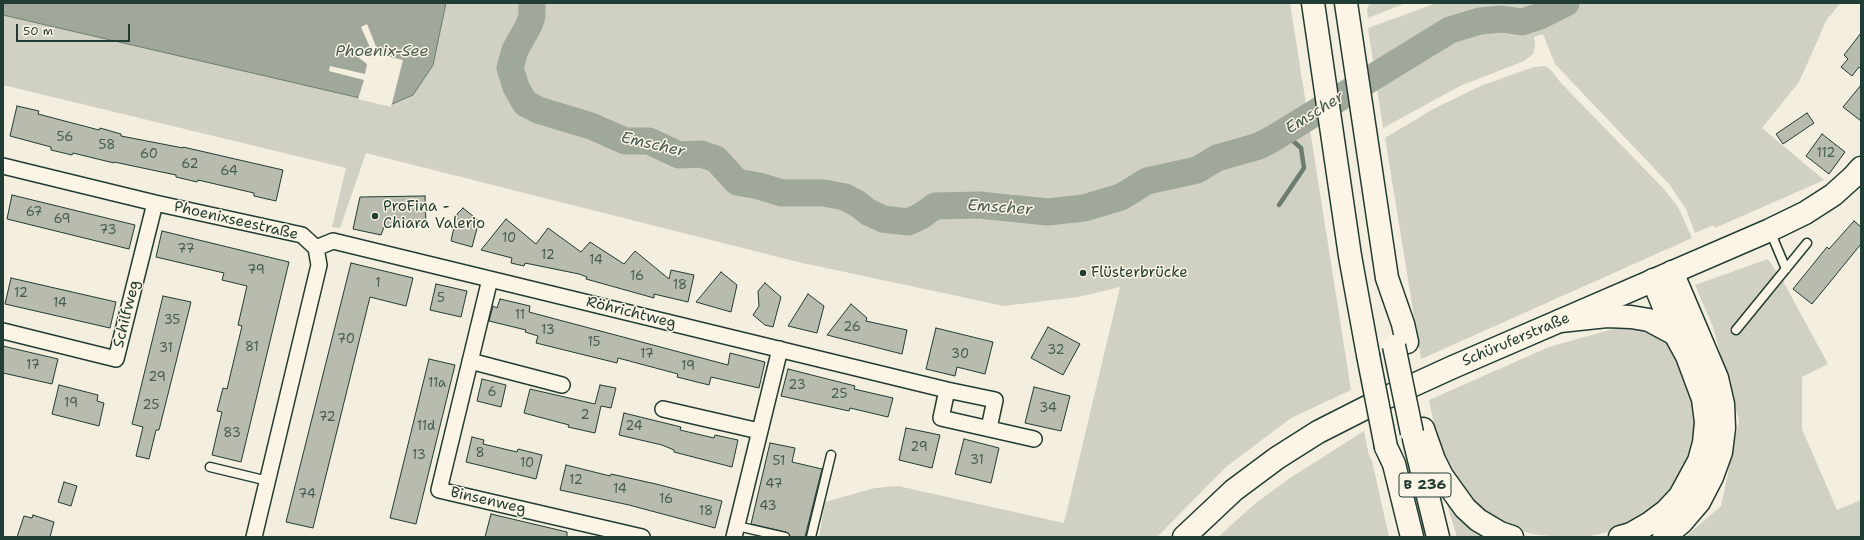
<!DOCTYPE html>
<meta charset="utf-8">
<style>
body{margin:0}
#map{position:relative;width:1864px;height:540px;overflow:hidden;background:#f3eede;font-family:"Shantell Sans",sans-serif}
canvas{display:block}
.frame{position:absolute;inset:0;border:4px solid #1f3d34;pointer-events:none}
.scale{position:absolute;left:16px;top:24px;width:114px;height:18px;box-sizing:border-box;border:2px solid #1f3d34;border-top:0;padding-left:5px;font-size:12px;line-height:14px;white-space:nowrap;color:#1f3d34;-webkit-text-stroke:3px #fcf5e5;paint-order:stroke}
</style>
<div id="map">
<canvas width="1864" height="540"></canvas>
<div class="frame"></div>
<div class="scale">50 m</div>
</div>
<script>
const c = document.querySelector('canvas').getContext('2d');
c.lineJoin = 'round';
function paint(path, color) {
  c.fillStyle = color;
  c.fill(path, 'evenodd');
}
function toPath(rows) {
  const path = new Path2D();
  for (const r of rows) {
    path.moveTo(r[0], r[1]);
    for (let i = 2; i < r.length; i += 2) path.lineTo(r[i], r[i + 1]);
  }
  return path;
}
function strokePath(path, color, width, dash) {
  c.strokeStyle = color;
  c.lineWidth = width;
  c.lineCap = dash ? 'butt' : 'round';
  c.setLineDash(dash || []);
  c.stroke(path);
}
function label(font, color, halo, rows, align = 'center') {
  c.font = font + ' "Shantell Sans",sans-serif';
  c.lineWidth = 3;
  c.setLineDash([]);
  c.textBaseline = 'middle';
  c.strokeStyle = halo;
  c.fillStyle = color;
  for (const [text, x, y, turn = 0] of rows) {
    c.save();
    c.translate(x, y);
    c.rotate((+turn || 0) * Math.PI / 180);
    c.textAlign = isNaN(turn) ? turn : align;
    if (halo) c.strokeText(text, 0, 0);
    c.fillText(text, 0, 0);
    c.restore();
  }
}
paint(toPath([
 [3,3,1290,3,1351,390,1291,418,1226,467,1157,537,819,537,825,502,875,488,898,486,1064,523,1120,287,1078,297,1004,306,798,262,366,153,340,228,332,227,346,168,3,85],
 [1370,3,1406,3,1368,18,1367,9],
 [1437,3,1841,3,1827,19,1799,82,1762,128,1824,180,1715,228,1713,225,1695,233,1686,209,1669,184,1555,64,1543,34,1534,37,1535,46,1533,54,1524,61,1460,86,1383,128,1368,28],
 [1544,66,1550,69,1561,83,1663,188,1678,207,1692,238,1421,359,1385,138,1435,108,1483,85,1534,67],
 [1768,259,1784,283,1828,364,1802,377,1802,429,1837,510,1861,500,1861,537,1685,537,1721,506,1739,421,1713,327,1695,285],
 [1624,326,1639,328,1667,337,1695,396,1697,437,1686,475,1656,511,1614,531,1584,537,1558,537,1533,534,1511,528,1475,508,1442,462,1429,400,1549,347],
 [1364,431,1369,456,1372,461,1389,537,1218,537,1257,502,1290,478],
 [1445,498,1488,537,1457,537]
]), '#d0d1c2');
const water = toPath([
 [3,3,446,3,433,65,413,95,390,105,3,15,3,3]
]);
paint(water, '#a0a89b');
strokePath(water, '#6c7d72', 1);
paint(toPath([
 [367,24,379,54,403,60,391,107,358,99,364,80,329,71,330,66,365,74,367,64,353,53,356,49,369,58,372,52,361,27]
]), '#f3eede');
strokePath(toPath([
 [1279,205,1304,168,1301,148,1284,133]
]), '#6c7d72', 4.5);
strokePath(toPath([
 [532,3,532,16,529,25,515,50,510,68,516,87,525,103,538,110,591,126,625,141,649,141,679,155,701,154,716,159,737,182,759,186,782,193,824,193,845,197,858,204,868,212,883,219,908,222,921,216,935,206,979,205,1048,212,1084,208,1121,197,1147,181,1197,170,1217,158,1259,146,1274,138,1450,30,1480,21,1502,19,1522,22,1540,16,1566,3]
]), '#a0a89b', 27);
const building = toPath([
 [1861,33,1861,69,1859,67,1852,76,1841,67,1848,59,1844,55,1861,33],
 [1861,85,1861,121,1843,107,1861,85],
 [17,106,39,111,38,114,99,130,100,128,121,134,121,136,183,148,183,147,283,170,276,201,254,196,254,193,198,180,197,182,176,177,176,175,114,162,114,163,73,153,72,155,51,150,51,147,10,136,17,106],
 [1807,113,1814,123,1783,144,1776,134,1807,113],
 [1822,134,1845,152,1829,174,1806,156,1822,134],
 [12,195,135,225,129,249,7,219,12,195],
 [425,196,426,225,384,227,381,235,353,229,360,197,425,196],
 [463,208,479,221,472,247,451,241,457,214,463,208],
 [506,219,536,244,548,228,581,252,590,242,624,264,635,251,669,279,671,270,694,275,688,302,654,294,654,298,586,279,587,277,579,274,525,263,524,266,511,263,512,258,481,250,506,219],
 [1854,221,1861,227,1861,244,1812,304,1793,289,1827,247,1829,249,1854,221],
 [162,231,289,262,241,462,212,455,222,412,217,411,223,388,227,389,242,326,238,325,247,286,222,280,224,273,156,257,162,231],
 [351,263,413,278,406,306,370,297,313,528,286,522,351,263],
 [721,272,737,285,731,312,696,302,721,272],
 [11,278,116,302,110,328,5,304,11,278],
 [765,283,781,297,773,327,765,325,753,315,759,306,758,291,765,283],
 [436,284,467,291,461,317,430,310,436,284],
 [808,294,824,306,817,333,788,326,808,294],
 [163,296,191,302,159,430,156,430,149,459,136,456,143,427,132,424,163,296],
 [500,299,530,306,529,312,728,365,730,353,765,362,759,388,711,377,709,385,677,377,678,374,618,358,617,363,536,343,538,336,525,332,526,330,489,321,493,306,497,308,500,299],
 [851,304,867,318,866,321,907,330,902,354,827,335,851,304],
 [1048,327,1080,344,1063,375,1031,358,1048,327],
 [936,328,993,342,985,374,957,367,955,376,926,369,936,328],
 [3,346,58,359,52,384,3,373,3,346],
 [429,359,455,365,416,524,390,518,429,359],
 [788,369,855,386,854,389,893,398,888,417,850,408,849,411,781,396,788,369],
 [482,379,506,385,501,407,477,401,482,379],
 [59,385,98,395,97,401,104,403,99,426,52,414,59,385],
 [600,385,616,388,611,408,601,406,595,433,568,427,569,425,524,413,530,389,595,404,600,385],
 [1034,387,1070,396,1061,431,1025,423,1034,387],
 [624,413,681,427,680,430,714,438,715,435,738,440,732,467,674,452,674,450,662,445,619,435,624,413],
 [906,428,940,435,932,468,899,460,906,428],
 [472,437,484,440,483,444,517,452,518,449,542,455,536,479,466,462,472,437],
 [964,439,999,448,991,483,955,474,964,439],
 [770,443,795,448,792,462,822,469,805,537,790,537,786,532,751,524,770,443],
 [566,465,610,476,611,474,656,484,722,501,715,528,629,505,560,490,566,465],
 [64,482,77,486,71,506,58,502,64,482],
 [491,514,567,532,567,537,485,537,491,514],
 [33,515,54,522,50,537,17,537,24,516,32,518,33,515]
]);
paint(building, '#b8bcae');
strokePath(building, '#1f3d34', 1);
const lane = toPath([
 [1770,231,1786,269],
 [1736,330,1807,243],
 [210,467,268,481],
 [737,526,785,537],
 [811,537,831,455]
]);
const street = toPath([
 [3,166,155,203,302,235,316,248,319,265,254,537],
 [316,248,333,241,947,390],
 [490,279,439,490,642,537],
 [3,331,116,359,155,203],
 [470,361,562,385],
 [663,409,759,431],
 [989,428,995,400,947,390,941,418,1034,439],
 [734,537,780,349]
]);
const secondary = toPath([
 [1184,537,1234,490,1277,458,1318,432,1385,398,1453,367,1770,230,1805,213,1833,195,1853,177,1861,168]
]);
const highway = toPath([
 [1313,3,1350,256,1368,355],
 [1346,3,1387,278,1403,324,1407,342],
 [1560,321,1607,316,1631,317,1649,320,1675,334],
 [1423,429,1434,460,1442,476,1465,508,1478,520,1500,533,1512,537],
 [1414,439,1438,537],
 [1386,447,1394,464,1412,537],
 [1620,537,1631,534,1650,523,1666,511,1680,496,1699,461,1704,443,1706,422,1703,399,1687,356,1675,334,1653,280],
 [1664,537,1682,522,1699,502,1712,477,1721,452,1724,428,1723,404,1717,378,1672,272]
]);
strokePath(lane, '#1f3d34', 11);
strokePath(street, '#1f3d34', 18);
strokePath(secondary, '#1f3d34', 25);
strokePath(highway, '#1f3d34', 25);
strokePath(lane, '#fcf5e5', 8);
strokePath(street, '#fcf5e5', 15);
strokePath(secondary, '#fcf5e5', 22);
strokePath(highway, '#fcf5e5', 22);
const highwayBridge = toPath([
 [1394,346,1412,433],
 [1368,355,1386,447]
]);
strokePath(highwayBridge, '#1f3d34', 25, []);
strokePath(highwayBridge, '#fcf5e5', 22);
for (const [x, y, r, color] of [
 [375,216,4,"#1f3d34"],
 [1083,273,4,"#1f3d34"]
]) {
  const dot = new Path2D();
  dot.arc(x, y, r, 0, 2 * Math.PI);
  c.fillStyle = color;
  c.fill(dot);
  strokePath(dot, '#fcf5e5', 1.5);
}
label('13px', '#455d52', null, [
 ["56",65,138],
 ["58",107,146],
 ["112",1826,154],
 ["60",149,155],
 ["62",190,165],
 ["64",229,172],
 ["67",34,213],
 ["69",62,220],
 ["73",108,231],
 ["10",509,239],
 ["77",186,250],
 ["12",548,256],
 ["14",596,261],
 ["79",256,271],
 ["16",637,277],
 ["1",378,284],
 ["18",680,286],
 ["12",21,294],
 ["5",441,299],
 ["14",60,304],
 ["11",520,316],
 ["35",172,321],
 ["26",852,328],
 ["13",548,331],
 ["70",346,340],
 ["15",594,343],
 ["81",252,348],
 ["31",166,349],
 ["32",1056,351],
 ["17",647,355],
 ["30",960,355],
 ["17",33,366],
 ["19",688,367],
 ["29",157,378],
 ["11a",437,384],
 ["23",797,386],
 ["6",492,393],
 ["25",839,395],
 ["19",71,404],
 ["25",151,406],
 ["34",1048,409],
 ["2",585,416],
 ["72",327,418],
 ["11d",426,427],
 ["24",634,427],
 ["83",232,434],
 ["29",919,448],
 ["8",480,454],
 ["13",419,456],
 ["31",977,461],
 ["51",779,462],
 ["10",527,464],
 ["12",576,481],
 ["47",774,485],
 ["14",620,490],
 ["74",307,495],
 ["16",666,500],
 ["43",768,507],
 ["18",706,512]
]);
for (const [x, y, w] of [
 [1425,485,52]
]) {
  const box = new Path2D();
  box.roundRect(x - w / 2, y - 12, w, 24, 3);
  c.fillStyle = '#fcf5e5';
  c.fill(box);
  strokePath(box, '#1f3d34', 1);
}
label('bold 14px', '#1f3d34', null, [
 ["B 236",1425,485]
]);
label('15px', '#1f3d34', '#fcf5e5', [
 ["ProFina -",383,207],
 ["Chiara Valerio",383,224],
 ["Flüsterbrücke",1091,273]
], 'left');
label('15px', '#1f3d34', '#fcf5e5', [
 ["Phoenixseestraße",236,221,13],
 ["Röhrichtweg",631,313,14],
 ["Schilfweg",127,314,-76],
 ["Schüruferstraße",1516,340,-23],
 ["Binsenweg",488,501,13]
]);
label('italic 16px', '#465d53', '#fcf5e5', [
 ["Phoenix-See",382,52],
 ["Emscher",1315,113,-32],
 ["Emscher",653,145,13],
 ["Emscher",1000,208,4]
]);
</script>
